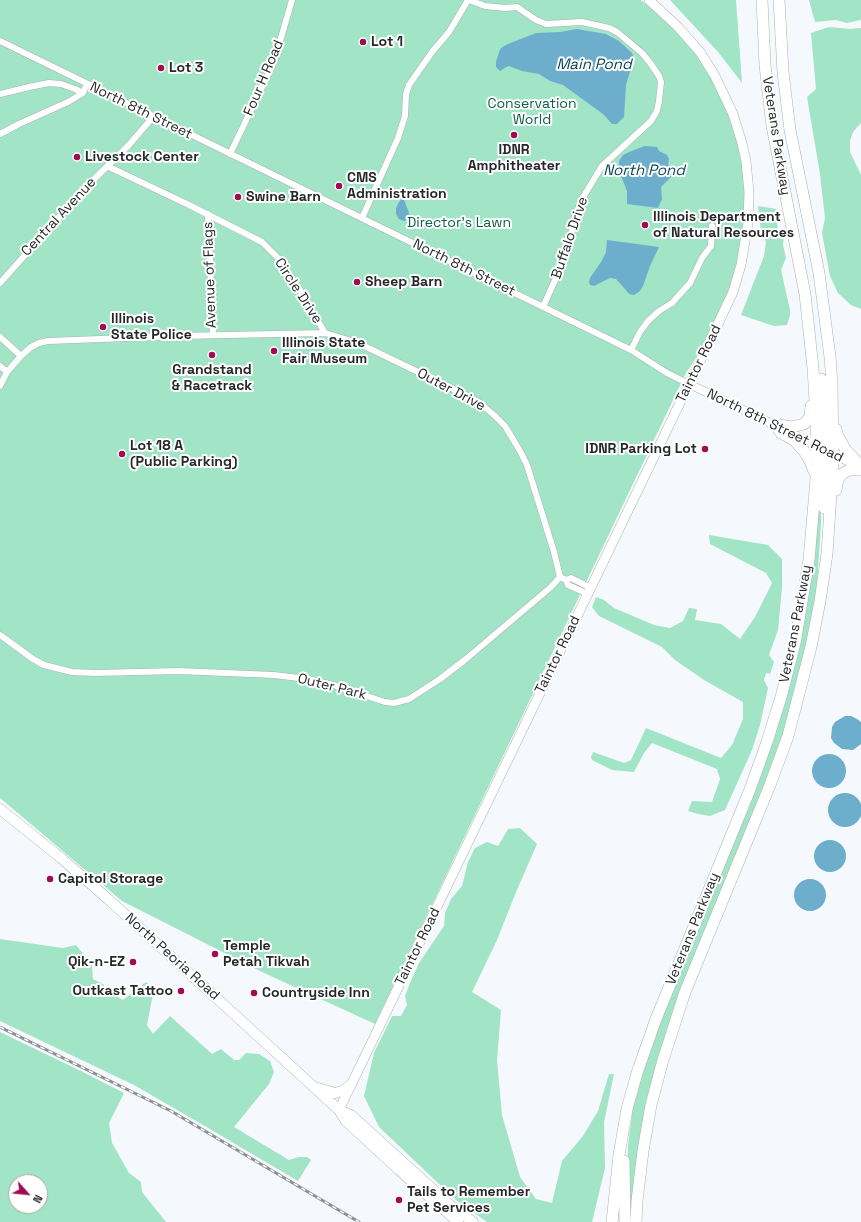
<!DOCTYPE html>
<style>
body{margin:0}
#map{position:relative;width:861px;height:1222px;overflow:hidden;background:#f5f8fc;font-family:"Space Grotesk",sans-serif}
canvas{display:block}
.north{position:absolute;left:8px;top:1174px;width:40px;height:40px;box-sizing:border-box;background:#fff;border:1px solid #a8a9a9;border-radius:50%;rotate:117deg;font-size:11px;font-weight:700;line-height:16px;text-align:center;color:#262829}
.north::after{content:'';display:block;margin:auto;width:14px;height:18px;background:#9f0c54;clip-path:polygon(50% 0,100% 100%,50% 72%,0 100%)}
</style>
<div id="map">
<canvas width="861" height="1222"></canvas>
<div class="north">N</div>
</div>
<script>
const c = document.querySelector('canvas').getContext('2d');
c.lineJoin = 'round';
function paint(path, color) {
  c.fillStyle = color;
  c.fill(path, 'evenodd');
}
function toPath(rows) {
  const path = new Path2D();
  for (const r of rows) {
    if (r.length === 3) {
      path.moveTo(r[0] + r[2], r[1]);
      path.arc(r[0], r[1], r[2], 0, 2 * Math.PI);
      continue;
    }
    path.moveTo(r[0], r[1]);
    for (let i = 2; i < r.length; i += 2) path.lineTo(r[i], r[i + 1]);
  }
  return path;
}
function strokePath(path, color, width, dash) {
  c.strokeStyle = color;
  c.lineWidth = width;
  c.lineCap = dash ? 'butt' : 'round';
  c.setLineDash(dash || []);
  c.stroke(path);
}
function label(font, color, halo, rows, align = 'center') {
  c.font = font + ' "Space Grotesk",sans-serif';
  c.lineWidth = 4;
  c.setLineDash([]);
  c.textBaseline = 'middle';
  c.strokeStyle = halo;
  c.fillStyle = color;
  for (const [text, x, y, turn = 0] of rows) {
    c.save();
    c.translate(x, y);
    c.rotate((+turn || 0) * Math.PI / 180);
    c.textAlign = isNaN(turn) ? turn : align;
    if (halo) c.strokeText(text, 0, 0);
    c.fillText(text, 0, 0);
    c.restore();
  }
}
paint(toPath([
 [0,0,641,0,661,17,682,37,702,61,719,89,730,117,741,154,745,197,741,248,728,294,697,356,685,375,375,1024,262,972,122,901,0,798],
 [670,0,736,0,742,83,718,52],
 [809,0,861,0,861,20,847,23,836,20,815,22],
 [829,27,850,29,861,28,861,123,853,132,850,141,850,152,861,175,861,309,851,305,838,293,830,276,822,233,825,218,820,174,807,97,816,89,811,33],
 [758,206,776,209,778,233,784,236,783,245,786,258,781,270,790,310,790,315,787,325,774,326,741,315,764,256,766,242,761,231],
 [819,497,821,497,821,524,816,600,812,619,787,723,764,788,673,1013,631,1222,628,1222,627,1173,628,1145,633,1107,653,1039,765,761],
 [709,535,768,545,782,559,782,588,778,630,769,655,774,662,770,674,766,673,764,680,768,688,760,725,752,750,725,810,710,816,698,814,688,811,692,801,712,802,720,779,717,769,652,743,644,753,634,772,612,770,592,760,591,757,593,752,624,763,631,760,646,728,721,758,732,745,743,719,743,702,704,680,675,660,662,647,599,616,592,607,596,597,604,600,614,608,654,625,670,628,683,621,689,608,697,609,695,620,721,624,740,639,755,617,772,583,766,573,710,544],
 [520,828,537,844,516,892,497,940,472,992,501,1010,497,1060,502,1115,520,1177,536,1199,552,1203,562,1161,583,1136,598,1111,609,1074,614,1074,604,1122,605,1168,592,1222,487,1222,456,1200,379,1127,364,1096,374,1053,392,1016,401,1016,407,1005,405,996,410,983,419,963,444,926,445,913,451,899,462,886,468,862,475,848,487,842,498,846,508,829],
 [0,939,63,948,76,945,92,965,93,979,103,984,109,992,123,1000,146,982,154,989,147,1025,153,1034,170,1016,212,1054,221,1049,234,1060,239,1060,246,1053,259,1054,270,1061,274,1072,269,1084,234,1127,289,1160,299,1157,307,1157,311,1160,298,1181,203,1125,134,1085,0,1021],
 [0,1032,83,1072,124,1093,109,1123,112,1143,129,1173,141,1182,142,1192,166,1222,0,1222],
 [16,1182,40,1182,40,1206,16,1206]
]), '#a2e4c6');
paint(toPath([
 [577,29,606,34,619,41,632,53,633,56,633,61,626,85,624,117,617,124,612,124,603,114,563,85,550,81,539,74,522,71,509,66,506,67,500,71,496,67,496,62,499,52,501,48,508,44,536,33,560,32],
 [645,146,657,147,659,151,667,155,669,159,668,165,672,167,673,170,671,177,661,187,662,199,658,208,627,204,627,191,617,166,619,166,619,161,623,155,629,152],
 [403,197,409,213,408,219,404,221,399,219,396,214,396,208,399,202],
 [607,240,659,247,650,266,643,286,640,291,634,295,629,294,625,289,616,279,610,278,594,286,590,285,589,282,590,278,601,262,606,252],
 [845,716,851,716,857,719,861,722,861,744,853,750,842,749,834,743,831,738,832,727,835,722],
 [829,771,17],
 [845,810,17],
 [830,856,16],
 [810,895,16]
]), '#6daecd');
const minor = toPath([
 [469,0,485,6,505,8,517,7,536,20,546,24,582,22,609,28,617,32,642,53,651,64,659,76,661,82,659,101,657,111,651,121,602,166,582,199,574,219,569,249,543,307],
 [0,41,631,350,667,373,689,384],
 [0,94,29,87,49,83,61,84,75,89,83,93],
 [0,134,19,124,68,102,83,93,87,84],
 [230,154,274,62,292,0],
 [107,166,187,204,262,242,278,258,297,285,325,333],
 [208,214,213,335],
 [362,218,398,138,405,116,406,94,409,85,432,52,449,32,468,0],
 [0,283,84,189,128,146,153,117],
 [0,337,21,356],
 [631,350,640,332,648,321,659,311,672,303,690,283,702,258,711,246,712,226],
 [0,366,7,372],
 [0,386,7,372,21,356,31,347,39,343,48,341,179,336,325,333,358,343,470,397,481,404,495,416,505,426,520,451,527,465,554,552,560,577,566,580,568,585,588,594],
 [566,580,571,578,591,588],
 [0,635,33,659,44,665,72,672,95,673,178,671,274,675,307,679,333,685,385,702,394,703,409,699,440,679,466,659,551,587,560,577]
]);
const tertiary = toPath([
 [689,384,777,426],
 [791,433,861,468]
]);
const secondary = toPath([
 [339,1110,717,326,733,292,741,265,748,223,749,192,746,161,742,143,733,114,715,76,700,52,678,27,649,0]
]);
const primary = toPath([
 [0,809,61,858,108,899,339,1110,346,1121,399,1170,458,1222],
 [318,1088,335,1093,342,1091,351,1085],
 [339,1110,351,1115,450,1205,473,1222]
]);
const trunk = toPath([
 [821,379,827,442],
 [772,424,792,427,804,424,810,417,811,406],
 [776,426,781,433,794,440,804,451,810,461,814,471],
 [836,429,837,434,845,449,861,466],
 [822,455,823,463,824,508],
 [836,490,838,479,842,474,849,470,861,470],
 [624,1161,625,1222],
 [612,1222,619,1155,627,1109,637,1073,656,1019,749,792,767,742,781,697,795,643,809,560,816,479,816,416,813,368,805,294,772,126,765,65,762,0],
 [636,1222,637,1201,643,1151,651,1105,663,1060,685,992,770,785,788,736,811,647,820,601,827,554,833,462,832,384,830,357,819,273,790,130,783,72,779,0]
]);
strokePath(minor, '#adb1b4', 7);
strokePath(tertiary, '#adb1b4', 9);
strokePath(secondary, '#adb1b4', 10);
strokePath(primary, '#adb1b4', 11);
strokePath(trunk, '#adb1b4', 12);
strokePath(minor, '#fff', 6);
strokePath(tertiary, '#fff', 8);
strokePath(secondary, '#fff', 9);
strokePath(primary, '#fff', 10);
strokePath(trunk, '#fff', 11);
const rail = toPath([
 [0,1027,171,1111,359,1222]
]);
strokePath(rail, '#8e9193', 3);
strokePath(rail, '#fff', 1.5, [4.5]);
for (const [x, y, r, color] of [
 [363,42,4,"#9f0c54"],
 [161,68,4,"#9f0c54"],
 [514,135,4,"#9f0c54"],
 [77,157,4,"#9f0c54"],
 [339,186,4,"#9f0c54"],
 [238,197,4,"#9f0c54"],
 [645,225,4,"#9f0c54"],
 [357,282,4,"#9f0c54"],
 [103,327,4,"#9f0c54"],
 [274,351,4,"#9f0c54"],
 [212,355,4,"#9f0c54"],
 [705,449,4,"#9f0c54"],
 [122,454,4,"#9f0c54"],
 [50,879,4,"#9f0c54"],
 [215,954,4,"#9f0c54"],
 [133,962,4,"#9f0c54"],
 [181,991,4,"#9f0c54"],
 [254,993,4,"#9f0c54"],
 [399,1200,4,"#9f0c54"]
]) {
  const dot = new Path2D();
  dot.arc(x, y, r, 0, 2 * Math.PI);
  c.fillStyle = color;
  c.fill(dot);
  strokePath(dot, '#fff', 1.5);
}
label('bold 14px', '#262829', '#fff', [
 ["Lot 1",371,42],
 ["Lot 3",169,68],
 ["IDNR",514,150,"center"],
 ["Amphitheater",514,166,"center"],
 ["Livestock Center",85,157],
 ["CMS",347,178],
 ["Administration",347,194],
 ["Swine Barn",246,197],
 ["Illinois Department",653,217],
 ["of Natural Resources",653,233],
 ["Sheep Barn",365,282],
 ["Illinois",111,319],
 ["State Police",111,335],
 ["Illinois State",282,343],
 ["Fair Museum",282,359],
 ["Grandstand",212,370,"center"],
 ["& Racetrack",212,386,"center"],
 ["Lot 18 A",130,446],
 ["(Public Parking)",130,462],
 ["IDNR Parking Lot",697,449,"right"],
 ["Capitol Storage",58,879],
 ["Temple",223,946],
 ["Petah Tikvah",223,962],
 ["Qik-n-EZ",125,962,"right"],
 ["Outkast Tattoo",173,991,"right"],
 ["Countryside Inn",262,993],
 ["Tails to Remember",407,1192],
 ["Pet Services",407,1208]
], 'left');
label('14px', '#262829', '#fff', [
 ["Four H Road",264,78,-67],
 ["North 8th Street",141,111,26],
 ["Veterans Parkway",776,136,81],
 ["Central Avenue",59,217,-47],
 ["Buffalo Drive",570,238,-71],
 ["North 8th Street",464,268,26],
 ["Avenue of Flags",210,275,-92],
 ["Circle Drive",298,291,57],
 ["Taintor Road",699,364,-64],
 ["Outer Drive",451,390,28],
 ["North 8th Street Road",775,426,26],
 ["Veterans Parkway",796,624,-79],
 ["Taintor Road",558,655,-64],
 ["Outer Park",332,687,14],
 ["Veterans Parkway",693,929,-68],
 ["Taintor Road",418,947,-64],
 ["North Peoria Road",172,957,42]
]);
label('14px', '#0e6246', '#fff', [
 ["Conservation",532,104],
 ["World",532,120],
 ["Director's Lawn",459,223]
]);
label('italic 15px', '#094359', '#fff', [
 ["Main Pond",594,65],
 ["North Pond",644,171]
]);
</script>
